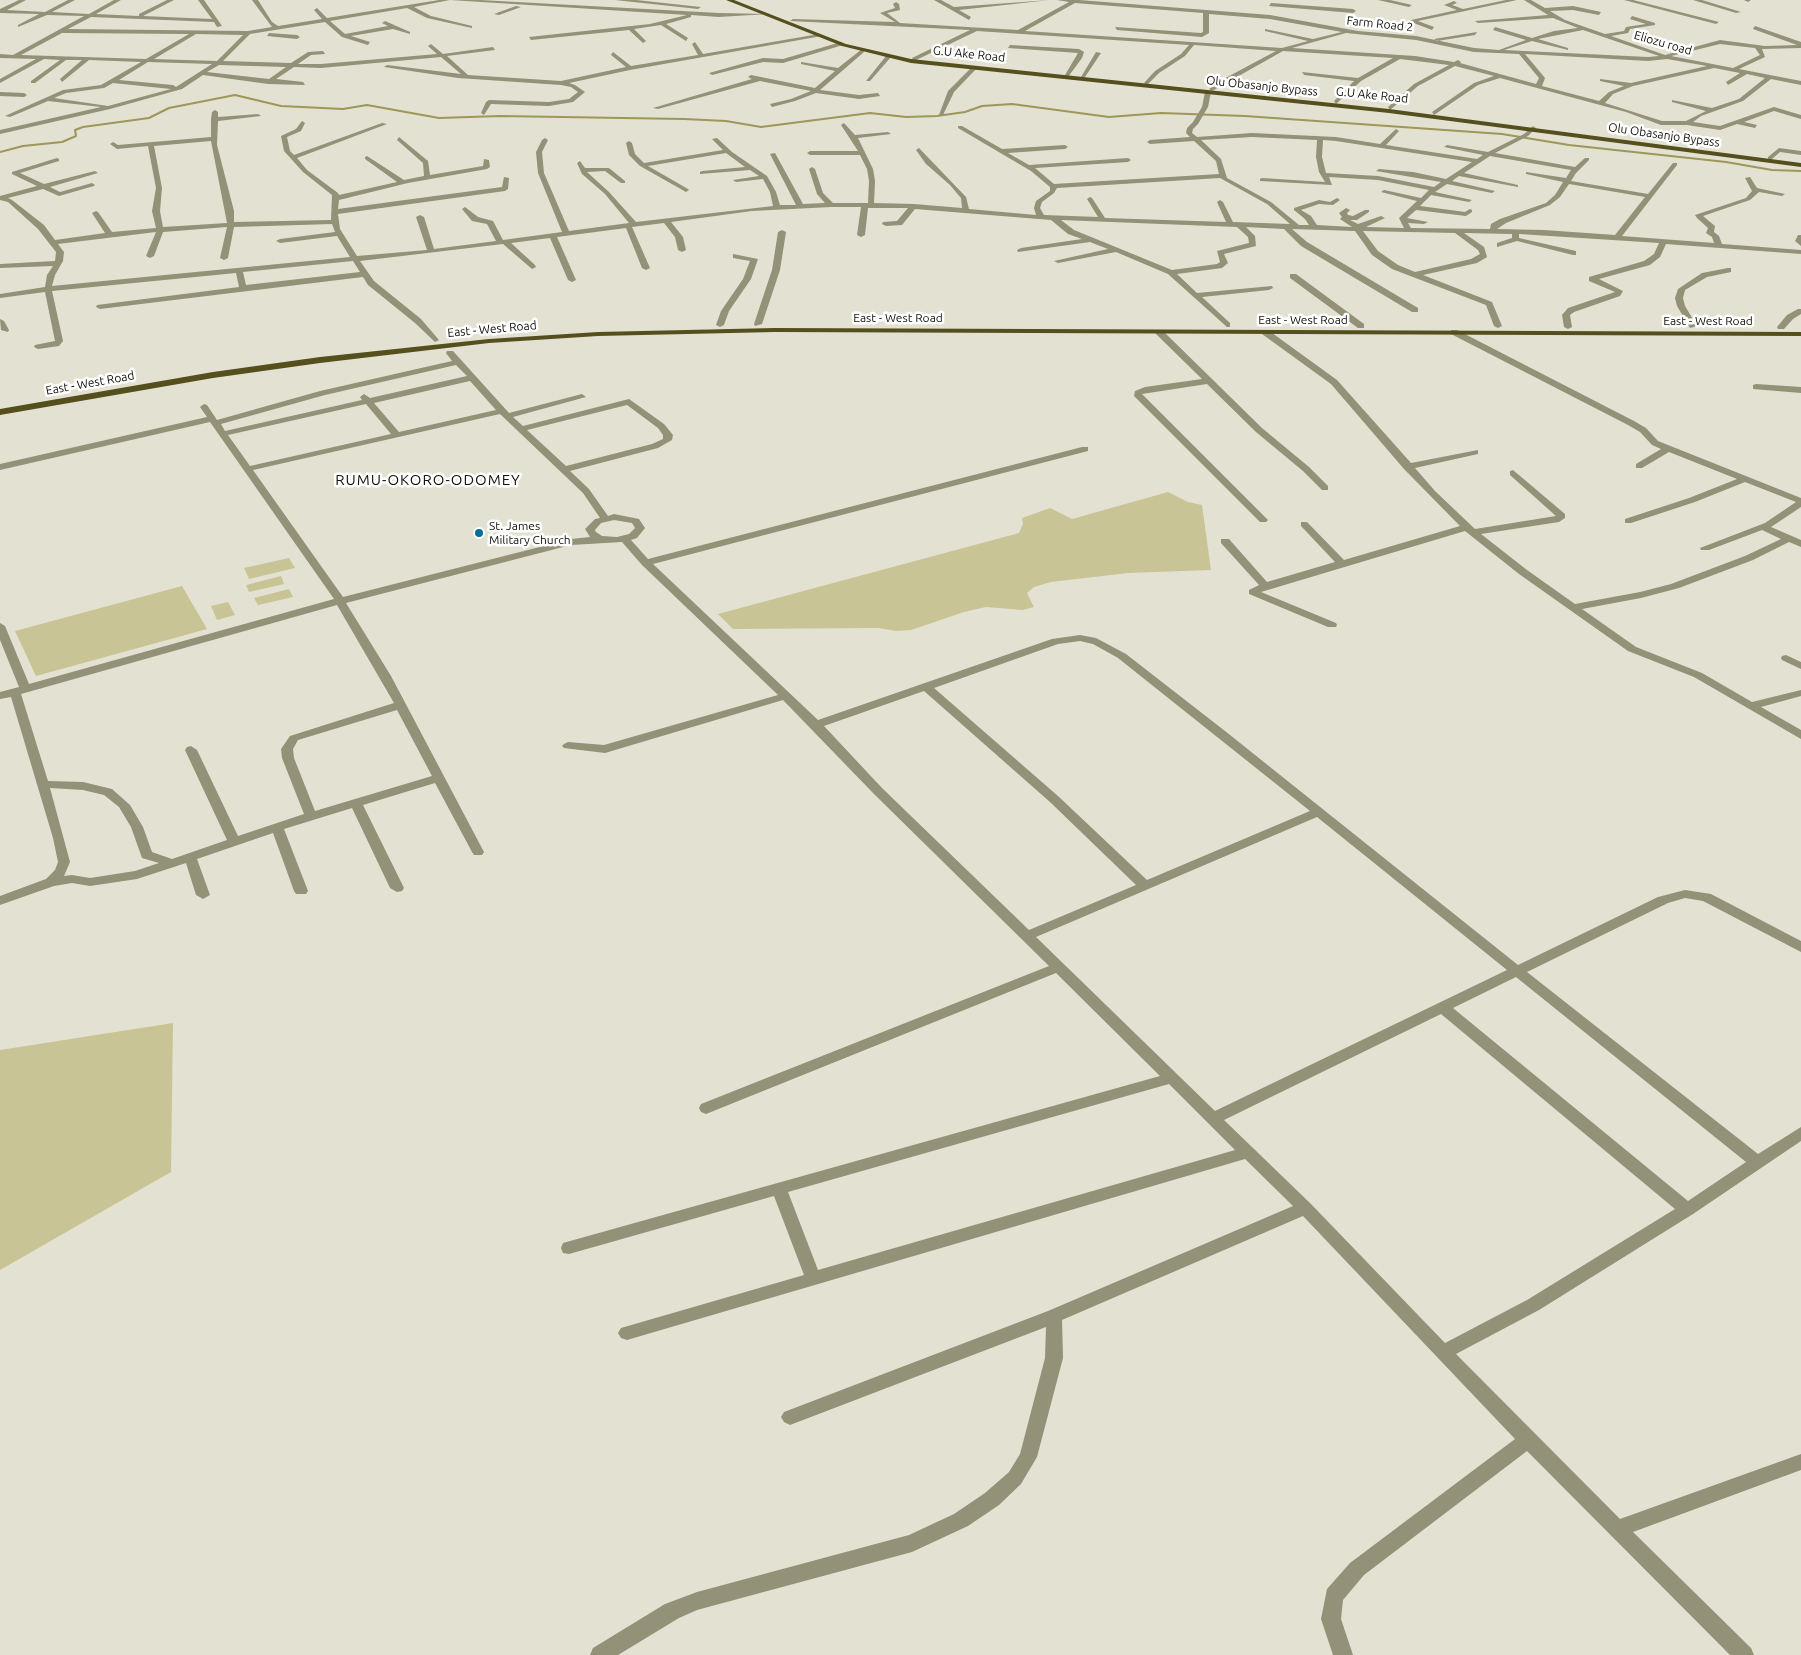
<!DOCTYPE html>
<style>
body{margin:0}
canvas{display:block;background:#e3e1d2}
</style>
<canvas width="1801" height="1655"></canvas>
<script>
const c = document.querySelector('canvas').getContext('2d');
c.lineJoin = 'round';
function paint(path, color) {
  c.fillStyle = color;
  c.fill(path, 'evenodd');
}
function toPath(rows) {
  const path = new Path2D();
  for (const r of rows) {
    path.moveTo(r[0], r[1]);
    for (let i = 2; i < r.length; i += 2) path.lineTo(r[i], r[i + 1]);
  }
  return path;
}
function strokePath(path, color, width, dash) {
  c.strokeStyle = color;
  c.lineWidth = width;
  c.lineCap = dash ? 'butt' : 'round';
  c.setLineDash(dash || []);
  c.stroke(path);
}
function label(font, color, halo, rows, align = 'center') {
  c.font = font + ' Ubuntu,sans-serif';
  c.lineWidth = 5;
  c.setLineDash([]);
  c.textBaseline = 'middle';
  c.strokeStyle = halo;
  c.fillStyle = color;
  for (const [text, x, y, turn = 0] of rows) {
    c.save();
    c.translate(x, y);
    c.rotate((+turn || 0) * Math.PI / 180);
    c.textAlign = isNaN(turn) ? turn : align;
    if (halo) c.strokeText(text, 0, 0);
    c.fillText(text, 0, 0);
    c.restore();
  }
}
paint(toPath([
 [1168,492,1188,502,1202,505,1211,570,1128,573,1051,582,1034,587,1027,593,1034,607,1023,610,986,607,964,612,911,630,896,631,878,628,733,629,718,614,1019,533,1023,524,1022,518,1050,508,1072,519],
 [289,558,295,568,249,579,244,568],
 [281,576,284,584,249,592,246,585],
 [182,586,207,629,36,676,15,631],
 [289,589,293,597,258,605,254,598],
 [228,602,235,615,217,620,211,606],
 [173,1023,171,1172,0,1270,0,1050]
]), '#c9c495');
strokePath(toPath([
 [0,152,23,146,62,142,76,136,75,130,83,127,149,118,169,108,235,95,281,106,343,109,367,105,439,118,500,116,684,119,726,121,761,127,870,113,906,117,937,116,965,112,982,106,1012,104,1109,117,1161,113,1245,116,1502,134,1569,145,1726,162,1772,170,1801,171]
]), '#9e975a', 2);
paint(toPath([
 [19,0,26,0,7,10,45,12,68,0,75,0,52,12,89,14,114,0,121,0,96,14,139,16,139,14,167,0,174,0,143,16,212,19,198,0,204,0,222,26,217,27,214,22,91,17,68,29,248,31,272,27,252,0,258,0,272,22,278,26,322,19,314,10,317,8,327,18,439,0,480,0,719,13,768,14,719,17,691,15,691,17,666,24,688,38,686,41,661,25,634,29,646,41,643,43,629,30,531,40,529,37,650,24,687,15,450,0,414,7,431,16,472,26,472,28,427,18,407,8,330,21,345,34,388,26,382,23,385,21,410,32,410,34,393,29,351,36,370,42,368,45,342,37,325,22,250,34,223,61,291,63,308,52,323,51,325,54,311,55,298,64,321,64,437,54,428,46,431,44,443,54,493,47,495,50,447,56,468,75,561,81,626,67,611,55,613,52,631,66,698,55,692,44,695,42,703,54,819,34,822,36,630,70,569,83,575,85,585,92,573,102,549,106,491,104,484,115,481,113,486,102,489,100,549,102,569,99,578,92,571,87,561,85,458,78,384,67,387,65,461,74,441,57,321,68,294,67,276,79,303,82,305,85,268,84,203,75,182,89,110,109,0,134,0,130,101,107,48,101,10,117,5,116,63,90,101,85,141,62,89,60,62,82,60,79,82,60,66,60,35,83,31,83,31,81,60,60,44,59,0,83,0,79,36,59,0,58,0,54,13,55,84,16,47,15,18,27,18,25,39,14,0,13,0,9,19,0],
 [62,33,189,34,146,59,21,55,62,33],
 [196,34,243,35,217,61,154,59,196,34],
 [148,62,212,64,176,87,173,85,119,80,148,62],
 [219,65,286,67,269,79,207,72,219,65],
 [113,83,171,89,108,106,54,98,66,93,104,88,113,83],
 [615,0,636,0,701,7,698,9,615,0],
 [934,0,941,0,954,7,1050,0,959,10,971,17,969,20,934,0],
 [1057,0,1079,0,1270,15,1358,31,1416,36,1474,48,1499,50,1526,40,1493,30,1495,27,1532,38,1554,31,1578,28,1553,18,1478,23,1475,21,1548,15,1524,0,1531,0,1545,8,1573,6,1601,12,1599,15,1573,10,1550,11,1565,20,1605,34,1624,31,1626,27,1646,24,1630,19,1632,16,1655,23,1655,25,1630,29,1628,33,1611,36,1665,55,1720,40,1765,46,1797,45,1753,29,1755,26,1801,42,1801,48,1762,49,1765,57,1739,69,1801,81,1801,85,1771,79,1743,101,1701,116,1693,122,1720,126,1774,107,1801,115,1801,119,1774,111,1744,122,1757,125,1755,128,1737,124,1720,130,1687,125,1661,125,1626,112,1500,78,1478,85,1434,115,1432,112,1474,83,1494,76,1455,66,1418,86,1390,110,1388,107,1414,84,1449,65,1400,59,1361,81,1336,104,1334,101,1354,81,1304,75,1302,72,1358,78,1393,58,1283,51,1212,91,1209,89,1218,82,1276,51,1194,45,1185,56,1159,73,1147,85,1144,83,1155,71,1181,54,1189,45,977,31,914,61,912,58,970,30,790,21,793,19,895,22,880,13,895,8,893,4,896,2,899,4,900,10,887,13,900,23,1018,30,1069,2,1057,0],
 [1075,3,1203,13,1203,32,1201,33,1115,27,1117,30,1202,37,1209,33,1209,14,1270,19,1342,32,1313,39,1265,29,1265,31,1308,41,1282,48,1025,31,1075,3],
 [1583,30,1659,56,1648,57,1504,50,1532,41,1568,50,1568,48,1538,39,1583,30],
 [1346,33,1416,40,1474,52,1519,54,1539,78,1536,84,1460,63,1461,62,1458,60,1454,62,1415,56,1292,48,1346,33],
 [1720,44,1755,48,1760,55,1733,68,1671,56,1720,44],
 [1525,54,1648,61,1667,59,1707,66,1631,83,1600,79,1600,81,1624,86,1609,92,1599,101,1542,86,1545,78,1525,54],
 [1714,68,1740,73,1726,82,1728,85,1747,74,1765,78,1739,99,1712,108,1672,100,1672,102,1706,111,1686,121,1662,121,1605,103,1613,94,1633,86,1714,68],
 [1378,0,1390,0,1412,5,1409,7,1378,0],
 [1506,0,1517,0,1418,21,1434,27,1432,30,1411,22,1391,27,1388,25,1457,10,1444,5,1454,1,1457,3,1452,5,1463,9,1506,0],
 [1624,0,1633,0,1719,22,1716,24,1624,0],
 [1693,0,1702,0,1741,12,1736,13,1693,0],
 [1744,0,1751,0,1748,2,1744,0],
 [1271,3,1353,9,1356,11,1353,13,1269,6,1271,3],
 [516,6,521,7,499,15,494,14,516,6],
 [1477,32,1475,35,1437,41,1434,39,1477,32],
 [269,33,297,35,300,37,297,39,267,36,269,33],
 [841,42,843,45,783,63,763,62,712,75,709,73,763,58,783,59,841,42],
 [1010,45,1079,49,1084,52,1082,58,1068,77,1065,75,1078,53,1008,48,1010,45],
 [862,49,864,52,820,90,859,95,878,93,880,96,859,99,816,93,795,101,772,107,770,104,791,99,811,91,760,81,658,109,653,108,752,79,748,77,751,75,815,88,835,71,801,64,801,62,838,68,862,49],
 [1096,52,1101,53,1085,77,1081,77,1096,52],
 [886,56,891,57,870,81,866,81,886,56],
 [972,67,977,68,954,92,943,115,939,115,948,91,972,67],
 [1208,90,1211,92,1208,107,1198,124,1193,129,1192,133,1197,137,1252,133,1336,137,1380,144,1396,129,1399,131,1386,145,1477,159,1483,155,1444,147,1447,145,1488,152,1524,134,1533,126,1536,128,1528,136,1495,153,1575,167,1585,158,1589,158,1589,160,1576,173,1571,181,1648,194,1673,163,1677,163,1677,165,1622,236,1714,243,1712,237,1706,233,1708,228,1697,218,1695,215,1746,198,1752,191,1745,178,1750,177,1757,188,1785,194,1782,196,1759,192,1750,200,1703,216,1715,226,1714,232,1719,236,1722,244,1801,250,1801,254,1666,244,1660,257,1650,265,1599,279,1623,291,1620,296,1574,312,1570,315,1572,327,1568,329,1564,327,1562,315,1568,308,1615,292,1589,281,1589,277,1644,261,1654,254,1659,243,1519,234,1519,238,1576,251,1576,255,1573,255,1517,241,1497,247,1497,243,1512,238,1512,234,1464,233,1484,247,1487,257,1477,263,1423,275,1492,302,1502,326,1498,328,1494,326,1486,305,1392,269,1372,255,1355,231,1292,229,1307,242,1418,308,1418,312,1412,312,1301,246,1284,229,1246,227,1255,236,1256,246,1224,254,1228,263,1222,268,1177,274,1197,293,1272,286,1273,288,1269,290,1202,297,1230,323,1230,327,1227,327,1168,274,1116,252,1058,263,1054,261,1108,249,1090,242,1018,252,1017,250,1021,248,1082,239,1068,234,1051,220,915,209,902,225,886,226,882,224,883,222,897,221,908,208,868,208,865,235,861,237,857,235,861,207,831,207,752,211,671,222,683,237,686,250,682,252,678,250,675,237,664,223,632,227,650,268,646,270,642,268,626,228,557,237,576,280,572,282,568,280,550,238,511,243,535,265,536,267,532,269,503,244,360,261,374,281,421,319,439,340,435,342,415,323,368,285,363,277,100,309,96,307,97,305,239,287,236,273,52,291,63,341,59,346,38,349,34,347,35,345,55,341,45,292,0,298,0,294,45,287,47,275,53,266,0,268,0,264,55,261,56,252,38,229,8,202,0,200,0,196,37,186,12,174,12,172,57,158,59,159,59,161,20,173,44,184,95,171,98,173,50,187,60,192,92,183,95,185,94,186,59,196,43,189,8,198,12,200,44,225,55,240,105,233,92,213,96,211,98,212,112,232,156,228,152,211,156,188,148,146,117,149,110,144,113,142,118,145,211,137,211,119,212,112,215,110,218,112,218,117,258,114,261,116,218,121,217,145,234,211,234,222,331,220,332,195,303,172,284,151,281,136,296,129,302,121,305,123,301,131,287,137,290,151,294,155,382,123,387,124,297,158,307,170,338,193,339,195,397,182,365,159,365,157,367,156,404,180,424,176,423,163,397,140,399,137,428,161,430,175,483,166,484,159,489,160,490,167,487,169,408,183,339,200,338,209,502,187,504,177,509,178,508,189,505,191,338,214,340,229,357,256,427,250,416,217,420,215,424,217,434,249,496,241,487,224,472,221,462,209,465,207,478,217,493,221,503,240,562,232,538,173,536,152,542,140,545,138,548,140,542,152,544,173,569,231,629,223,605,194,582,174,577,163,580,161,585,168,609,168,625,181,625,183,621,183,605,171,587,172,609,192,636,222,773,206,770,192,763,179,736,182,733,180,759,176,750,170,700,174,700,172,702,171,745,167,726,153,648,166,688,189,689,190,686,192,640,166,629,155,626,143,629,141,632,143,635,154,644,163,723,150,712,139,717,138,732,152,767,176,776,192,780,205,796,205,770,154,775,153,803,204,825,203,817,194,809,169,812,167,815,169,823,193,833,203,868,203,869,181,867,169,860,155,810,155,807,153,810,151,858,151,841,125,844,123,855,135,888,132,891,134,858,138,873,169,875,181,874,203,914,204,962,208,961,198,950,185,926,164,916,150,919,148,966,197,969,209,1036,215,1034,208,1036,201,1050,191,1050,187,1031,171,958,128,958,126,962,126,1002,149,1065,145,1068,147,1065,149,1008,153,1029,165,1128,158,1131,160,1128,162,1035,168,1054,184,1219,174,1216,161,1194,141,1150,144,1147,142,1150,140,1190,137,1186,133,1187,128,1193,122,1202,107,1205,92,1208,90],
 [1252,137,1317,140,1316,157,1319,172,1325,182,1262,178,1260,179,1260,181,1332,185,1329,177,1378,180,1429,190,1421,198,1384,190,1381,192,1417,201,1399,218,1404,228,1366,227,1385,218,1381,216,1358,224,1350,220,1357,220,1369,212,1369,210,1365,210,1353,216,1348,215,1347,213,1350,210,1346,208,1339,213,1342,217,1340,219,1352,227,1317,225,1311,216,1301,210,1319,204,1333,205,1340,200,1337,198,1330,202,1319,200,1294,208,1294,210,1305,219,1309,225,1299,225,1271,202,1227,178,1221,159,1201,140,1252,137],
 [1323,140,1336,141,1472,162,1446,179,1413,172,1379,169,1376,171,1441,182,1434,187,1378,176,1326,173,1322,157,1323,140],
 [211,141,227,223,163,227,160,211,162,188,154,146,211,141],
 [1490,156,1571,170,1566,178,1526,172,1526,174,1563,182,1555,195,1546,203,1500,219,1491,224,1490,229,1411,228,1408,223,1424,224,1428,222,1407,218,1416,210,1466,216,1472,212,1472,210,1470,209,1465,212,1420,206,1431,195,1469,202,1472,200,1435,192,1447,184,1492,193,1495,191,1452,181,1459,176,1518,187,1518,185,1464,173,1490,156],
 [1220,178,1267,204,1290,224,1233,222,1223,202,1220,200,1217,202,1226,222,1105,218,1092,198,1090,197,1087,199,1098,217,1044,215,1040,208,1042,202,1054,193,1057,188,1220,178],
 [1569,184,1645,197,1615,235,1544,230,1497,229,1506,223,1550,205,1560,197,1569,184],
 [1061,220,1237,227,1248,237,1249,243,1217,251,1220,262,1217,264,1172,270,1074,230,1061,220],
 [332,224,335,232,280,239,276,241,280,243,337,236,350,257,52,286,55,275,63,261,64,252,58,244,156,232,146,256,150,258,154,256,163,232,227,227,220,258,224,260,228,258,234,227,332,224],
 [1363,231,1455,233,1478,250,1480,254,1471,259,1415,272,1398,265,1378,251,1363,231],
 [353,261,360,272,246,285,243,272,353,261],
 [0,92,24,93,27,95,24,97,0,96,0,92],
 [1779,148,1801,151,1801,155,1780,152,1772,159,1768,159,1768,157,1779,148],
 [782,230,786,232,780,270,762,324,755,326,754,324,772,270,778,232,782,230],
 [1798,235,1801,235,1801,246,1795,241,1798,235],
 [733,254,758,259,751,279,729,311,724,325,720,327,716,325,721,311,743,279,750,261,733,258,733,254],
 [1728,268,1731,268,1731,272,1707,277,1685,290,1683,298,1685,306,1697,326,1690,328,1677,306,1675,298,1678,289,1702,273,1728,268],
 [1290,274,1296,274,1364,324,1364,328,1358,328,1290,278,1290,274],
 [1798,309,1801,309,1801,314,1793,319,1784,329,1778,329,1777,327,1787,315,1798,309],
 [0,319,4,321,9,330,8,332,1,330,0,319],
 [1156,330,1162,330,1262,428,1309,467,1328,486,1328,490,1322,490,1303,471,1256,432,1207,384,1142,394,1268,520,1266,522,1260,522,1134,396,1135,391,1145,387,1202,379,1156,334,1156,330],
 [1262,330,1268,330,1337,380,1411,463,1478,450,1478,454,1415,468,1435,491,1475,529,1556,516,1510,475,1510,471,1513,470,1565,514,1565,518,1559,522,1481,534,1527,570,1575,604,1640,592,1671,584,1745,556,1781,539,1762,530,1709,550,1701,550,1700,548,1765,523,1796,502,1745,482,1695,502,1631,523,1625,523,1625,519,1689,498,1737,479,1669,452,1642,468,1636,468,1636,464,1661,449,1652,445,1640,432,1628,425,1451,334,1451,330,1457,330,1634,421,1646,428,1658,441,1801,498,1801,507,1771,527,1801,540,1801,547,1789,542,1753,560,1679,588,1641,598,1582,609,1636,647,1702,673,1752,702,1801,690,1801,696,1761,707,1801,730,1801,739,1694,677,1628,651,1519,574,1465,531,1261,592,1336,623,1337,625,1336,627,1328,627,1249,594,1249,590,1259,585,1221,543,1221,539,1229,539,1267,582,1335,562,1301,526,1301,522,1307,522,1344,560,1460,526,1404,469,1331,384,1262,334,1262,330],
 [447,351,453,351,509,413,582,394,586,397,513,417,523,426,629,399,664,424,673,435,672,440,658,448,570,471,589,489,608,516,614,514,639,519,645,528,637,538,631,540,648,559,1082,447,1088,447,1088,451,653,564,818,720,1052,639,1080,635,1096,638,1126,654,1225,731,1518,965,1658,897,1685,890,1711,894,1801,941,1801,952,1703,901,1685,898,1668,903,1527,972,1758,1154,1801,1127,1801,1141,1693,1214,1539,1310,1456,1354,1620,1519,1801,1454,1801,1470,1633,1532,1751,1648,1754,1655,1730,1655,1527,1451,1364,1575,1343,1600,1341,1619,1353,1655,1333,1655,1321,1619,1327,1589,1350,1563,1515,1439,1303,1216,1062,1320,1063,1358,1037,1457,1021,1484,999,1505,968,1526,912,1552,697,1610,679,1618,618,1655,590,1655,593,1648,665,1604,697,1592,909,1535,954,1514,985,1493,1009,1472,1020,1454,1045,1358,1046,1327,790,1425,784,1422,781,1417,784,1412,1048,1311,1293,1206,1245,1159,627,1340,621,1338,618,1333,621,1328,804,1275,774,1196,569,1254,563,1253,561,1248,563,1243,1160,1076,1056,973,711,1112,706,1114,701,1112,699,1108,701,1104,1049,966,874,794,783,700,605,753,564,748,562,746,564,744,568,742,604,745,778,695,642,565,622,542,571,545,346,603,391,676,484,852,482,855,474,855,472,852,435,783,363,805,404,888,402,891,397,892,390,888,352,808,284,829,308,891,306,894,296,894,294,891,273,833,197,859,210,895,203,899,196,895,186,863,137,879,90,886,72,883,54,886,0,905,0,896,46,879,55,870,58,862,53,838,11,697,0,699,0,692,19,687,0,640,0,623,5,626,29,684,334,599,210,422,0,470,0,464,207,417,200,407,204,404,207,405,217,420,320,391,452,361,446,353,447,351],
 [456,365,467,376,370,398,364,394,360,397,362,400,225,431,221,424,325,395,456,365],
 [470,381,496,410,399,432,374,403,470,381],
 [366,404,391,434,250,466,228,435,366,404],
 [627,405,658,428,663,435,663,439,652,444,566,466,527,430,627,405],
 [500,414,583,493,600,518,595,519,585,529,590,537,571,539,343,597,253,470,500,414],
 [614,520,632,523,635,528,629,534,617,537,602,536,596,532,595,530,601,523,614,520],
 [337,605,394,703,290,736,281,749,282,758,304,814,238,836,197,750,191,746,187,747,185,750,227,840,172,859,152,852,143,827,130,805,112,789,83,782,48,781,21,694,337,605],
 [1080,641,1093,644,1118,658,1310,811,1147,880,1058,796,934,688,1058,644,1080,641],
 [924,691,1050,802,1136,885,1029,930,882,788,824,726,924,691],
 [397,710,432,776,315,811,294,758,293,749,298,740,397,710],
 [50,788,83,790,104,795,119,807,131,827,142,858,159,863,135,871,90,878,72,875,64,876,70,862,50,788],
 [1317,817,1507,970,1215,1111,1036,937,1317,817],
 [1516,977,1746,1162,1688,1201,1453,1008,1516,977],
 [1441,1014,1675,1209,1527,1300,1445,1343,1311,1204,1224,1120,1441,1014],
 [1169,1084,1235,1150,818,1270,788,1192,1169,1084],
 [1756,384,1801,387,1801,393,1753,389,1753,385,1756,384],
 [1786,655,1801,662,1801,669,1782,660,1781,658,1782,656,1786,655]
]), '#939177');
paint(toPath([
 [726,0,734,0,846,44,911,59,1389,109,1801,163,1801,167,1389,113,911,63,842,46,726,0],
 [775,328,1801,332,1801,336,775,332,598,336,489,343,320,363,213,378,0,415,0,409,213,372,320,357,489,339,598,332,775,328]
]), '#554f1e');
for (const [x, y, r, color] of [
 [479,533,5,"#00709b"]
]) {
  const dot = new Path2D();
  dot.arc(x, y, r, 0, 2 * Math.PI);
  c.fillStyle = color;
  c.fill(dot);
  strokePath(dot, '#fff', 2);
}
label('12px', '#13130d', '#fff', [
 ["Farm Road 2",1380,24,6],
 ["Eliozu road",1663,43,16],
 ["G.U Ake Road",969,54,6],
 ["Olu Obasanjo Bypass",1262,86,6],
 ["G.U Ake Road",1372,95,6],
 ["Olu Obasanjo Bypass",1664,135,8],
 ["East - West Road",898,318],
 ["East - West Road",1303,320],
 ["East - West Road",1708,321],
 ["East - West Road",492,329,-5],
 ["East - West Road",90,383,-10]
]);
label('12px', '#13130d', '#fff', [
 ["St. James",489,526],
 ["Military Church",489,540]
], 'left');
c.letterSpacing = '1px';
label('15px', '#13130d', '#fff', [
 ["RUMU-OKORO-ODOMEY",428,480]
]);
c.letterSpacing = '0px';
</script>
